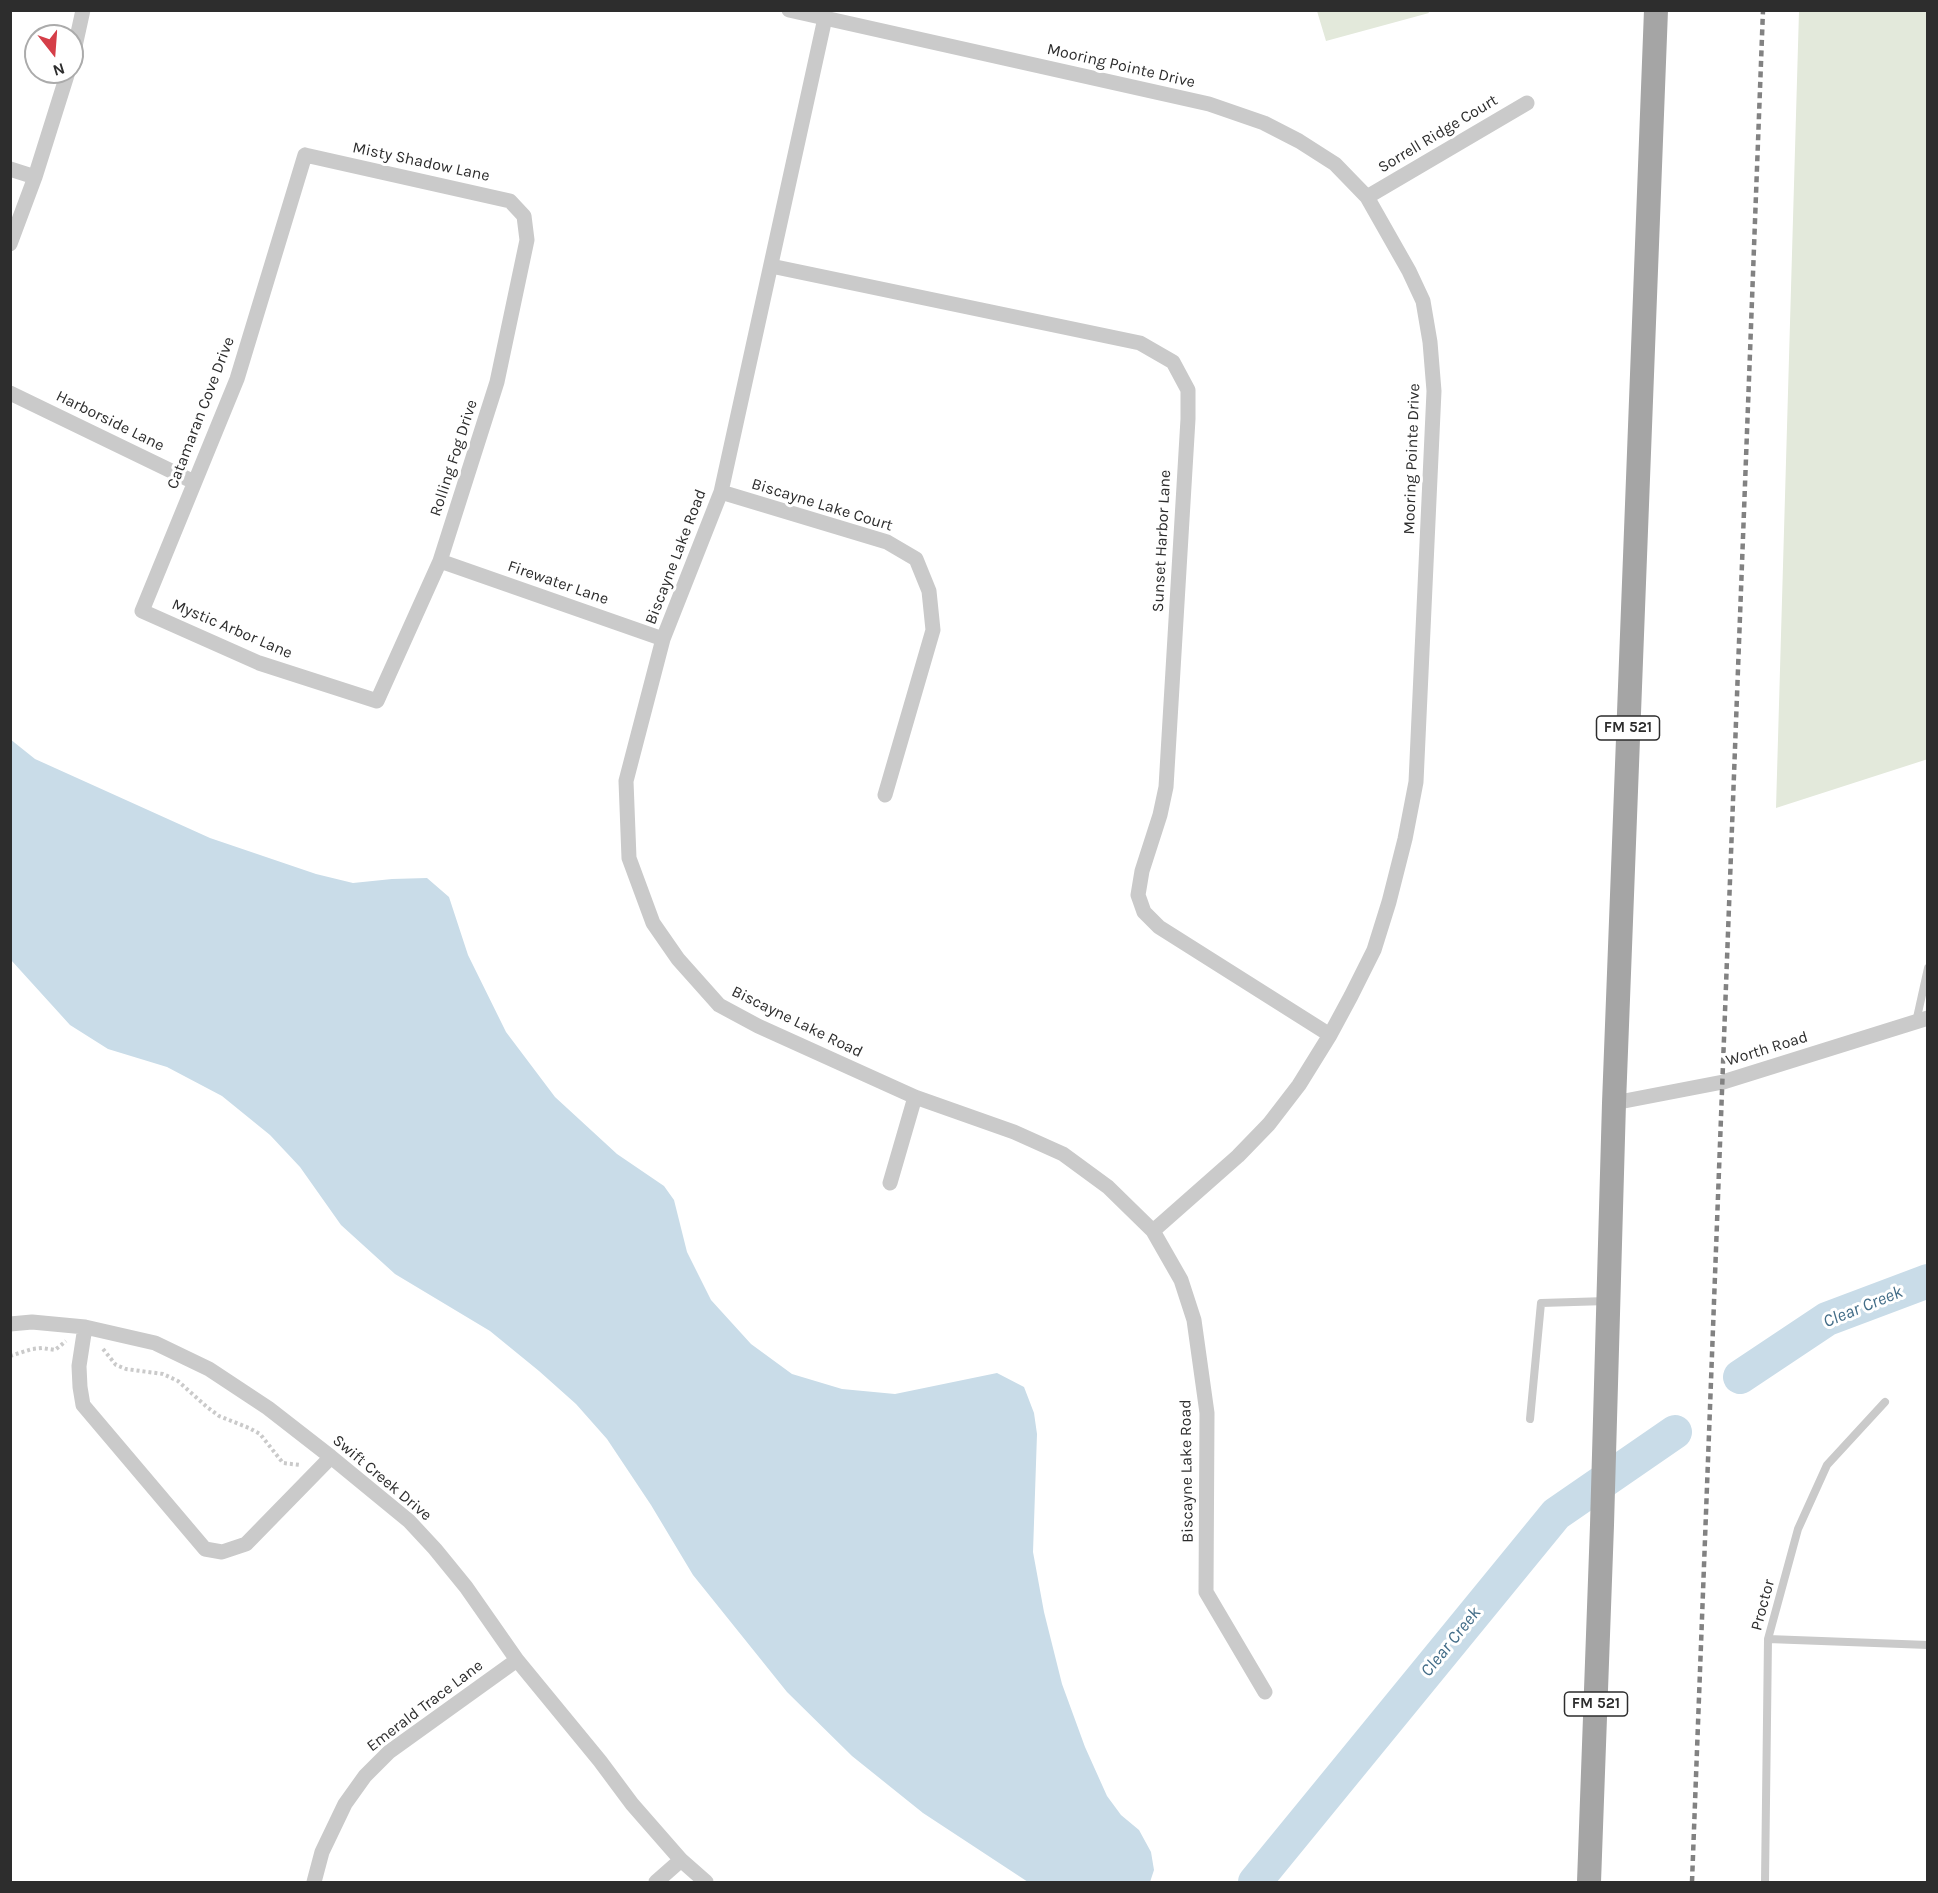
<!DOCTYPE html>
<style>
body{margin:0}
#map{position:relative;width:1938px;height:1893px;overflow:hidden;background:#fff;font-family:Karla,sans-serif}
canvas{display:block}
.frame{position:absolute;inset:0;border:12px solid #2d2d2d;pointer-events:none}
.north{position:absolute;left:24px;top:24px;width:60px;height:60px;box-sizing:border-box;background:#fff;border:2px solid #ababab;border-radius:50%;rotate:163deg;font-size:16px;font-weight:700;line-height:24px;text-align:center;color:#2d2d2d}
.north::after{content:'';display:block;margin:auto;width:21px;height:27px;background:#d53e48;clip-path:polygon(50% 0,100% 100%,50% 72%,0 100%)}
</style>
<div id="map">
<canvas width="1938" height="1893"></canvas>
<div class="frame"></div>
<div class="north">N</div>
</div>
<script>
const c = document.querySelector('canvas').getContext('2d');
c.lineJoin = 'round';
function paint(path, color) {
  c.fillStyle = color;
  c.fill(path, 'evenodd');
}
function toPath(rows) {
  const path = new Path2D();
  for (const r of rows) {
    path.moveTo(r[0], r[1]);
    for (let i = 2; i < r.length; i += 2) path.lineTo(r[i], r[i + 1]);
  }
  return path;
}
function strokePath(path, color, width, dash) {
  c.strokeStyle = color;
  c.lineWidth = width;
  c.lineCap = dash ? 'butt' : 'round';
  c.setLineDash(dash || []);
  c.stroke(path);
}
function label(font, color, halo, rows, align = 'center') {
  c.font = font + ' Karla,sans-serif';
  c.lineWidth = 6;
  c.setLineDash([]);
  c.textBaseline = 'middle';
  c.strokeStyle = halo;
  c.fillStyle = color;
  for (const [text, x, y, turn = 0] of rows) {
    c.save();
    c.translate(x, y);
    c.rotate((+turn || 0) * Math.PI / 180);
    c.textAlign = isNaN(turn) ? turn : align;
    if (halo) c.strokeText(text, 0, 0);
    c.fillText(text, 0, 0);
    c.restore();
  }
}
paint(toPath([
 [1428,11,1429,13,1326,41,1317,11],
 [1799,11,1927,11,1928,759,1776,808]
]), '#e3e9db');
paint(toPath([
 [10,739,35,759,210,838,316,874,353,883,392,879,427,878,449,897,468,955,506,1032,555,1097,617,1154,664,1186,674,1200,687,1252,711,1300,751,1344,792,1374,842,1389,895,1394,997,1373,1024,1387,1034,1413,1037,1434,1033,1552,1044,1612,1062,1684,1085,1747,1107,1796,1121,1815,1139,1830,1151,1852,1154,1870,1150,1882,1028,1882,923,1813,852,1756,787,1692,693,1575,651,1505,607,1439,576,1404,539,1371,490,1331,395,1274,341,1225,300,1167,270,1135,222,1096,167,1067,108,1049,70,1025,11,960]
]), '#c9dce8');
strokePath(toPath([
 [1740,1377,1827,1319,1928,1281],
 [1255,1882,1556,1514,1675,1432]
]), '#c9dce8', 34);
strokePath(toPath([
 [103,1349,116,1365,126,1369,163,1374,178,1381,207,1407,219,1416,249,1428,260,1434,283,1463,300,1465],
 [10,1356,32,1349,42,1348,55,1350,66,1341]
]), '#cacaca', 4, [3, 3]);
strokePath(toPath([
 [1916,1022,1928,968],
 [1530,1419,1541,1303,1607,1301],
 [1768,1639,1928,1645],
 [1765,1882,1768,1639,1798,1529,1827,1465,1885,1402]
]), '#cacaca', 8);
strokePath(toPath([
 [789,10,1209,104,1264,123,1299,141,1335,164,1367,197,1409,271,1423,301,1430,342,1434,391,1416,782,1405,839,1389,902,1374,950,1351,996,1330,1035,1299,1085,1269,1124,1238,1156,1153,1231],
 [825,18,721,492,663,639,626,781,629,858,653,923,678,959,719,1005,758,1026,915,1097,1014,1132,1063,1154,1108,1187,1153,1231,1181,1280,1194,1320,1207,1413,1206,1592,1265,1692],
 [72,60,83,10],
 [305,155,510,201,524,216,527,240,497,382,440,561,377,701,259,663,142,611,237,379,305,155],
 [10,169,35,177],
 [1367,197,1527,103],
 [10,244,35,177,68,72],
 [771,266,1140,343,1173,362,1188,390,1188,419,1166,787,1160,815,1142,871,1138,895,1144,912,1159,927,1330,1035],
 [10,393,194,482],
 [721,492,887,542,916,559,929,591,933,630,885,795],
 [440,561,663,639],
 [1614,1103,1723,1082,1928,1018],
 [890,1183,915,1097],
 [10,1324,32,1322,85,1327,155,1343,209,1369,268,1408,331,1457,409,1521,435,1549,466,1587,517,1660,600,1761,632,1804,681,1860,706,1882],
 [85,1327,79,1366,80,1387,83,1405,205,1549,222,1552,246,1544,331,1457],
 [314,1882,322,1852,345,1804,365,1776,389,1752,517,1660],
 [656,1882,681,1860]
]), '#cacaca', 15);
strokePath(toPath([
 [1589,1882,1602,1525,1614,1103,1656,10]
]), '#a5a5a5', 24);
strokePath(toPath([
 [1692,1882,1763,10]
]), '#828282', 4.5, [6, 4.5]);
for (const [x, y, w] of [
 [1628,728,63],
 [1596,1704,63]
]) {
  const box = new Path2D();
  box.roundRect(x - w / 2, y - 12, w, 24, 4.5);
  c.fillStyle = '#fff';
  c.fill(box);
  strokePath(box, '#2d2d2d', 1.5);
}
label('bold 15px', '#2d2d2d', null, [
 ["FM 521",1628,728],
 ["FM 521",1596,1704]
]);
label('16px', '#2d2d2d', '#fff', [
 ["Mooring Pointe Drive",1121,66,13],
 ["Sorrell Ridge Court",1438,134,-31],
 ["Misty Shadow Lane",421,162,12],
 ["Catamaran Cove Drive",201,413,-69],
 ["Harborside Lane",110,421,26],
 ["Rolling Fog Drive",454,458,-72],
 ["Mooring Pointe Drive",1412,459,-88],
 ["Biscayne Lake Court",822,505,17],
 ["Sunset Harbor Lane",1162,541,-87],
 ["Biscayne Lake Road",676,557,-69],
 ["Firewater Lane",558,583,19],
 ["Mystic Arbor Lane",232,629,23],
 ["Biscayne Lake Road",797,1022,26],
 ["Worth Road",1767,1049,-17],
 ["Biscayne Lake Road",1187,1471,-91],
 ["Swift Creek Drive",382,1478,40],
 ["Proctor",1763,1605,-75],
 ["Emerald Trace Lane",425,1706,-37]
]);
label('italic 18px', '#426c87', '#fff', [
 ["Clear Creek",1863,1307,-22],
 ["Clear Creek",1451,1642,-51]
]);
</script>
